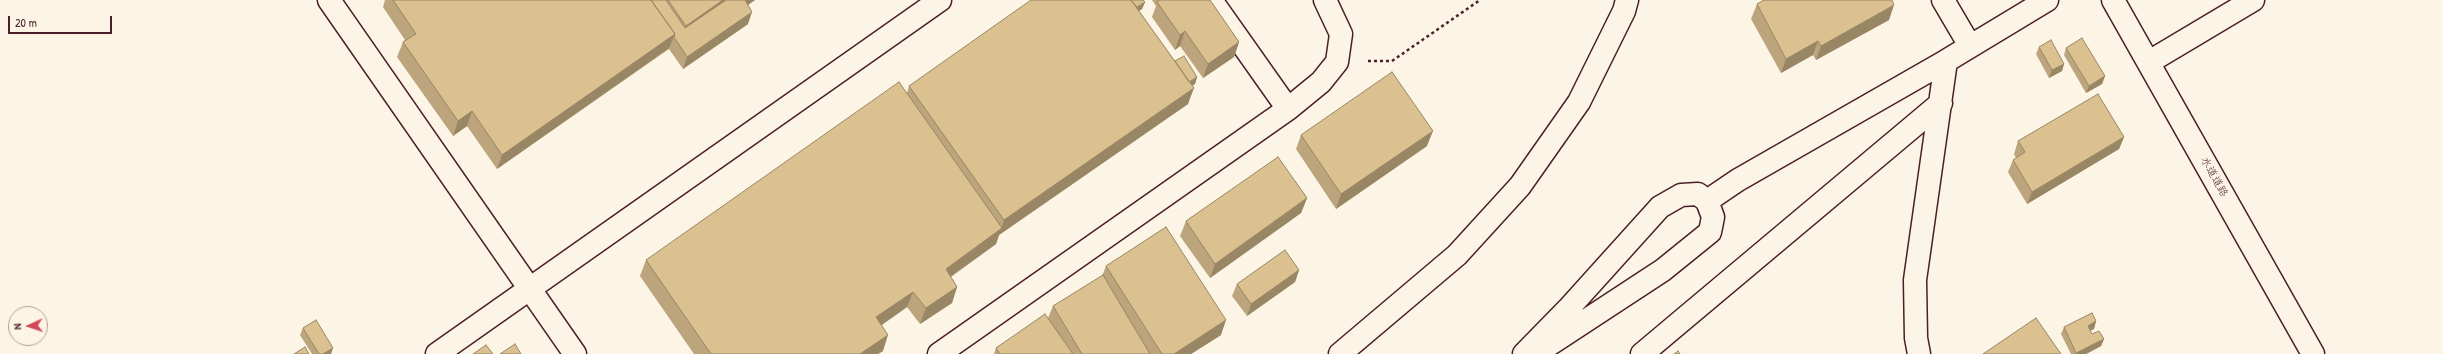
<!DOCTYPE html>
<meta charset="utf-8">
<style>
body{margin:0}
#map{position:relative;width:2443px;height:354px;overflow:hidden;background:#fcf5e5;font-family:"Patrick Hand",sans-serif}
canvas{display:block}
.north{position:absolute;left:8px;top:306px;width:40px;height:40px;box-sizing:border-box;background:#fcf5e5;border:1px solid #b59f9b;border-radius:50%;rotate:267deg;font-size:11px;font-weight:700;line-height:16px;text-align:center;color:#4a1f2b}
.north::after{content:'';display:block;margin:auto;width:14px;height:18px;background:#d1495b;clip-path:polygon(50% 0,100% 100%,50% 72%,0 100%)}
.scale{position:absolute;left:8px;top:16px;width:104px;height:18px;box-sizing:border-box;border:2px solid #4a1f2b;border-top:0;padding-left:5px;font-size:12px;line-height:14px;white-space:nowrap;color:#4a1f2b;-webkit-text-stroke:3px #fcf5e5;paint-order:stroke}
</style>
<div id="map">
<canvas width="2443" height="354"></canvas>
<div class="north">N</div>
<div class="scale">20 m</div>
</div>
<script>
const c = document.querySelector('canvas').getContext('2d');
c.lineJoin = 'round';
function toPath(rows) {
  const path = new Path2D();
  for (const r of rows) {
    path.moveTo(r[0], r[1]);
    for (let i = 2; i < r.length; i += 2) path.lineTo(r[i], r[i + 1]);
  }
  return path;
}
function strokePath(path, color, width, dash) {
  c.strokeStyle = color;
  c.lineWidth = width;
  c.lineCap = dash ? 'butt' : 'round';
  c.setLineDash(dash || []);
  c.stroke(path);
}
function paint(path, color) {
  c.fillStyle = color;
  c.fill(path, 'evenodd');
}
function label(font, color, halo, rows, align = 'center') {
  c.font = font + ' "Patrick Hand","Klee One",sans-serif';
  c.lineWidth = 3;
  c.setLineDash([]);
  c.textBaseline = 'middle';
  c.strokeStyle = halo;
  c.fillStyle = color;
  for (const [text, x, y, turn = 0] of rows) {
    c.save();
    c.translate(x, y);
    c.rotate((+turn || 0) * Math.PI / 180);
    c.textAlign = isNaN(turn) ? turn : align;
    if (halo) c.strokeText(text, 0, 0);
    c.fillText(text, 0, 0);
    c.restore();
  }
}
const minor = toPath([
 [329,0,575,354],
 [1211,0,1288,109],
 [1943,0,1970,46],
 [2113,0,2313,354],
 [2149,62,2253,0],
 [1707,201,1738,180,1946,61],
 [437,354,940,0],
 [939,354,1288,109,1321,82,1337,62,1341,34,1325,0],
 [1340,354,1457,255,1520,186,1579,102,1624,11,1627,0],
 [1524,354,1568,309,1660,207,1681,195,1698,194,1707,201,1713,217,1710,232,1663,270,1535,354],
 [1642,354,1941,103],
 [1919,354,1916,338,1915,280,1946,61,2047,0]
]);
strokePath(minor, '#4a1f2b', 25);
strokePath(toPath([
 [1368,61,1392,61,1480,0]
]), '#4a1f2b', 2.5, [3, 3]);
strokePath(minor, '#fcf5e5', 22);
paint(toPath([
 [385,0,755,0,748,5,748,24,683,69,669,49,497,169,467,126,453,136,397,57,403,42,405,40,383,7],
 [1152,0,1210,0,1239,42,1234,57,1203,78,1180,46,1175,50,1152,17,1156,6],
 [1145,2,1142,9,1139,11,1175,61,1197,77,1195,84,1192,86,1188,104,999,235,996,244,951,277,957,287,952,303,920,324,907,307,882,325,883,351,878,354,694,354,640,276,646,260,907,93,909,86],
 [1757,4,1889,20,1816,60,1813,55,1781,73,1751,19],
 [2039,47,2064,64,2062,71,2049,78,2036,54],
 [2066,48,2105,76,2102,84,2086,93,2064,55],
 [1301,135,1427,146,1336,209,1296,149],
 [2124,137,2119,149,2027,204,2008,172,2013,160,2016,158,2014,154,2018,141],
 [1307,198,1301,213,1210,278,1180,236,1186,221],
 [1106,266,1221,335,1191,354,994,354,996,348,1048,318,1053,306,1102,276],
 [1299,270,1295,282,1247,316,1232,296,1237,284],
 [2096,321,2094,329,2090,330,2092,334,2104,339,2101,346,2086,354,2071,354,2061,334,2064,327],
 [303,328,331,354,312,354,300,335]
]), '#bca57c');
paint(toPath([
 [723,0,739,0,681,40,686,26],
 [743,0,755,0,739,11],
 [1145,2,1142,9,1129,18,1132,11],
 [1894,5,1889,20,1816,60,1821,46],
 [752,12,748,24,683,69,687,57],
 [1185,31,1180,46,1175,50,1180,35],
 [675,34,669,48,497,169,502,155],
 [1818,41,1813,55,1781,73,1786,59],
 [1239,42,1234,57,1203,78,1208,64],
 [2064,64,2062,71,2049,78,2052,70],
 [2105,76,2102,84,2086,93,2089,86],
 [1197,77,1195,84,1183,92,1186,85],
 [1194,88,1188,104,999,235,996,244,940,284,946,269,1001,229,1004,220],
 [472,111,467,126,453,136,458,121],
 [1433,131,1427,146,1336,209,1341,194],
 [2124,137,2119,149,2027,204,2032,192],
 [1307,198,1301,213,1210,278,1215,264],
 [1299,270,1295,282,1247,316,1251,304],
 [957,287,952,303,920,324,926,308],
 [913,292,907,307,870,333,876,317],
 [1226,320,1221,335,1191,354,1174,354],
 [2096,321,2094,329,2085,333,2088,326],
 [888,335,883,351,878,354,860,354],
 [2104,339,2101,346,2086,354,2076,354,2076,353],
 [333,348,331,354,323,354]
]), '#998665');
const building = toPath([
 [393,0,651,0,675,34,502,155,472,111,458,121,403,42,416,34,393,0],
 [651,0,666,0,685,28,726,0,745,0,752,12,687,57,674,37,675,34,651,0],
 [668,0,723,0,686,26,668,0],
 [1031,0,1131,0,1194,88,1004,220,909,86,1031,0],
 [1131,0,1143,0,1145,2,1137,7,1131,0],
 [1160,0,1210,0,1239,42,1208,64,1185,31,1180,35,1157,2,1160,0],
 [1764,0,1892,0,1894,5,1821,46,1818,41,1786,59,1757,4,1764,0],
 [2082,38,2105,76,2089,86,2066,48,2082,38],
 [2051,40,2064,64,2052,70,2039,47,2051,40],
 [1184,56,1197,77,1189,82,1175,61,1184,56],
 [1392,72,1433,131,1341,194,1301,135,1392,72],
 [899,82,1002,228,946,269,957,287,926,308,913,292,876,317,888,335,860,354,711,354,646,260,899,82],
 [2098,94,2124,137,2032,192,2013,160,2025,152,2018,141,2098,94],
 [1278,157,1307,198,1215,264,1186,221,1278,157],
 [1166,227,1226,320,1174,354,1162,354,1106,266,1166,227],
 [1285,250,1299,270,1251,304,1237,284,1285,250],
 [1103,275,1150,354,1082,354,1053,306,1103,275],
 [2092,313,2096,321,2088,326,2092,334,2099,331,2104,339,2076,353,2064,327,2092,313],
 [1045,314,1073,354,1000,354,996,348,1045,314],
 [2036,318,2061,354,1983,354,2036,318],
 [316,320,333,348,323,354,319,354,303,328,316,320],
 [515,344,521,354,500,354,515,344],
 [486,345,493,354,473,354,486,345],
 [305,347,309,354,294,354,305,347],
 [1678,351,1680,354,1674,354,1678,351]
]);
paint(building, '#dbc090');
strokePath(building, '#998665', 1);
label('11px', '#4a1f2b', '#fcf5e5', [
 ["水道道路",2214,177,61]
]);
</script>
